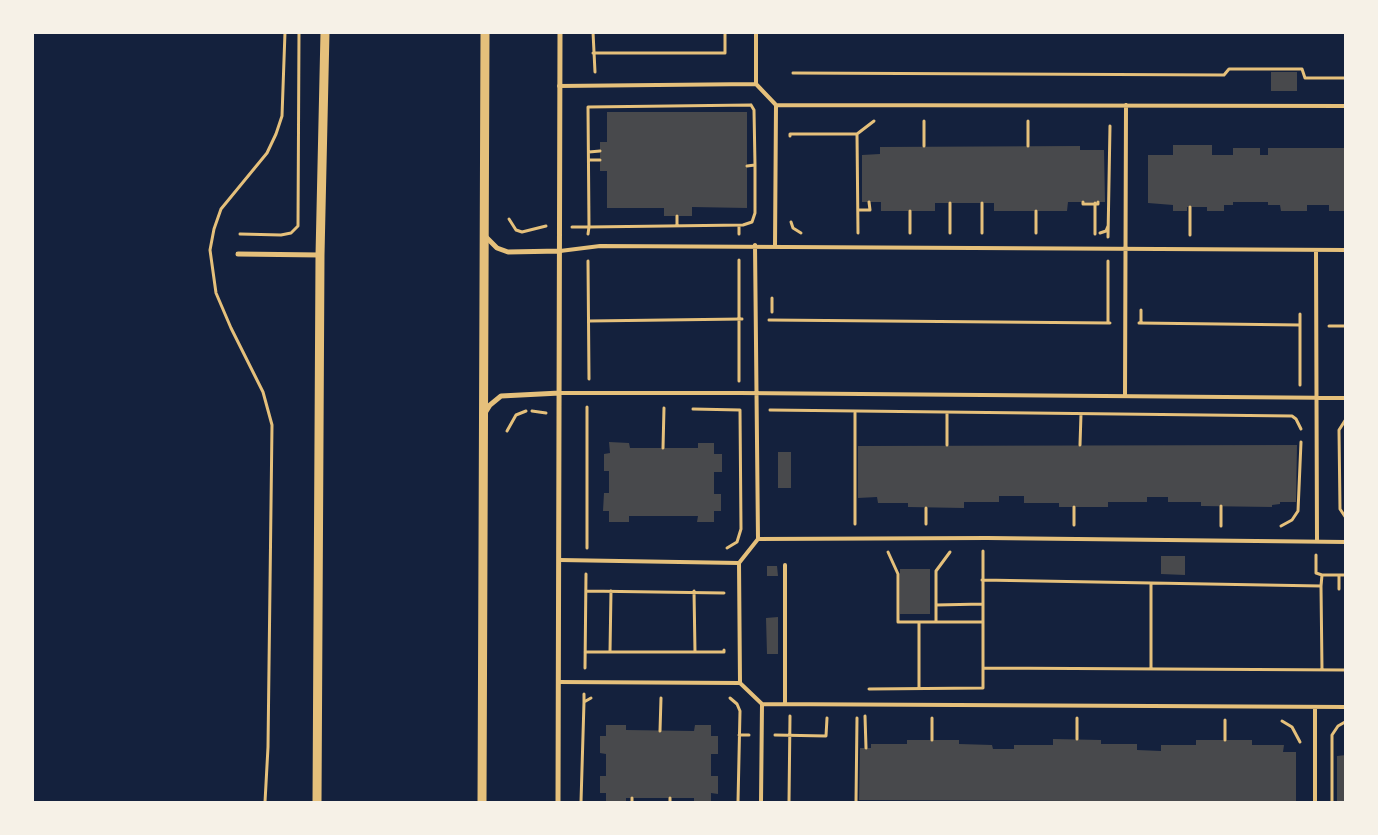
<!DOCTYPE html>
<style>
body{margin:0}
#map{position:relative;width:1378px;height:835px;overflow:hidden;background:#14213d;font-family:"PT Serif",serif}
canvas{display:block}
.frame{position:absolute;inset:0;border:34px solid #f6f1e7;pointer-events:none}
</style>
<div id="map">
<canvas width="1378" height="835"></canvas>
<div class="frame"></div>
</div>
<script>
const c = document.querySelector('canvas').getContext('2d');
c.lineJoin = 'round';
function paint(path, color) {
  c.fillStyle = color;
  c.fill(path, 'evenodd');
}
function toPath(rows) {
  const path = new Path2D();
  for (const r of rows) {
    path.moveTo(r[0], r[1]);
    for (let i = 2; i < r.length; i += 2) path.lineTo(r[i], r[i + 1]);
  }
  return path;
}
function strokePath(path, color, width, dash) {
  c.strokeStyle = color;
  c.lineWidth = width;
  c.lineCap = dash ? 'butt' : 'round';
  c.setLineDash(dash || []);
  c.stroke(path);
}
paint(toPath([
 [1271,72,1297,72,1297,91,1271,91],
 [607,112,747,112,747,208,692,207,692,216,664,216,664,208,607,208,607,171,600,171,600,142,607,142],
 [1173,145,1212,145,1212,155,1233,155,1233,148,1260,148,1260,155,1268,155,1268,148,1346,148,1346,211,1329,211,1329,205,1307,205,1307,211,1281,211,1280,205,1268,205,1268,202,1233,202,1233,205,1224,205,1224,211,1207,211,1207,207,1187,207,1187,211,1173,211,1173,205,1148,203,1148,155,1173,155],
 [1080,146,1080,150,1104,150,1105,202,1068,202,1067,211,994,211,994,203,935,203,935,211,881,211,881,202,862,202,862,155,880,154,880,147],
 [609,442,629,443,630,448,698,448,698,443,714,443,714,454,722,454,722,472,714,472,714,494,721,494,721,511,714,511,714,522,697,522,698,516,629,516,629,522,609,522,609,511,603,511,604,493,609,493,609,471,604,471,604,454,610,453],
 [1297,445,1296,502,1280,502,1280,504,1272,505,1272,507,1201,506,1201,502,1168,502,1168,497,1147,497,1147,502,1108,502,1108,507,1059,507,1059,503,1024,503,1024,496,999,496,999,502,964,502,964,508,908,507,908,503,878,503,877,497,858,498,858,446],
 [778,452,791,452,791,488,778,488],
 [1161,556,1185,556,1185,575,1161,574],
 [767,566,777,566,778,576,767,576],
 [900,569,930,569,930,614,900,614],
 [778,617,778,654,767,654,766,618],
 [606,725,626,725,626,730,694,731,695,725,711,725,711,736,718,736,718,754,711,754,711,776,718,776,718,794,711,793,711,802,694,802,694,798,626,798,626,802,606,802,606,793,600,793,600,776,606,776,606,754,600,753,600,736,606,736],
 [1053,739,1101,740,1101,744,1137,744,1137,750,1161,751,1161,745,1196,745,1196,740,1252,740,1252,745,1284,745,1283,752,1296,752,1296,802,859,800,860,748,871,748,871,744,907,744,907,740,959,740,959,744,992,745,993,749,1014,749,1014,745,1053,745],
 [1346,755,1346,802,1337,802,1337,756]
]), '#48494c');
strokePath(toPath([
 [593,32,595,72],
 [593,53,725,53,725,32],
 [793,73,1224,75,1229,69,1302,69,1305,78,1346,78],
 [751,105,754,110,755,165,755,213,752,222,743,225,589,227,588,107,751,105],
 [924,121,924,146],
 [1028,121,1028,146],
 [857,134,858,233],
 [790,136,790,134,857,134,874,121],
 [589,152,600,151],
 [589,160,600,160],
 [747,166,755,165],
 [1083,202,1083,204,1098,204,1098,202],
 [950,203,950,233],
 [982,203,982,233],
 [1095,203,1095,234],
 [858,210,870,210,869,202],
 [509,219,516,230,522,232,546,226],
 [791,222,793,228,801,233],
 [677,226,677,216],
 [572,227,589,227,588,234],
 [910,233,910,211],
 [1036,233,1036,211],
 [1100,233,1106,231,1108,226],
 [240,234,281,235,291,233,298,226,299,32],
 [739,234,739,226],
 [1190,235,1190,207],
 [1108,237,1110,126],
 [739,260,739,381],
 [588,261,589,379],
 [1141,310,1141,323],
 [772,312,772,298],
 [769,320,1110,323],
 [589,321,742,319],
 [1108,323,1108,261],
 [1139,323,1300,325],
 [1329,326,1346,326],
 [1300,385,1300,314],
 [693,409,740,410,741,529,737,542,727,548],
 [770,410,1292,416,1296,419,1301,429],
 [532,411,546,413],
 [1346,419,1339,430,1340,509,1346,518],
 [507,431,516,415,526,411],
 [947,445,947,413],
 [1080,445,1081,414],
 [663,448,664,408],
 [1074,507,1074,525],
 [855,524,855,413],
 [926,524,926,508],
 [1221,526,1221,506],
 [1281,526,1292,520,1298,511,1301,442],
 [587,548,587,407],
 [888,552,898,574,898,622,983,622],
 [1316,555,1316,573,1322,575],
 [1339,575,1339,589],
 [982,580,1321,586,1322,575,1346,575],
 [1321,586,1322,670],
 [586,591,724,593],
 [694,591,695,652],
 [936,605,983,604],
 [936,622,936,571,950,552],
 [585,652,724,652,724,650],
 [610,652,611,591],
 [585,668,586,574],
 [983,668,1346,670],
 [1151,669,1151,583],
 [919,688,919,622],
 [869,689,983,688,983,551],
 [730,698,737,704,740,711,738,802],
 [584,702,584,694],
 [865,716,866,748],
 [1077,718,1077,739],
 [1225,720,1225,740],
 [1282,721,1292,727,1300,742],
 [660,731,661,698],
 [739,735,749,735],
 [775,735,826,736,827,718],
 [932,740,932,718],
 [265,802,268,747,272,425,263,392,231,328,216,293,210,250,214,229,221,209,267,153,276,134,282,116,285,32],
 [581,802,584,702,591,698],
 [632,802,632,798],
 [670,802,670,798],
 [789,802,790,716],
 [856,802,857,718],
 [1332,802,1332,735,1338,726,1345,722]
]), '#e5c07b', 3);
strokePath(toPath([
 [756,32,756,84,776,105,1346,106],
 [559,86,756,84],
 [755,245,758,539,739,563,740,683,762,704,761,802],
 [775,246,776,105],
 [1316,250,1317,541],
 [560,251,600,246,1346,250],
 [560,393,740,393,1346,398],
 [1125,395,1126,105],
 [758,539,987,538,1346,542],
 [560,560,739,563],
 [558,682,740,683],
 [785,703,785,565],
 [762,704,1346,707],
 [1315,802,1315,707]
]), '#e5c07b', 4);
strokePath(toPath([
 [486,237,497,248,508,252,560,251],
 [238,254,320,255],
 [485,413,490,405,501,396,560,393],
 [558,802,560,32]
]), '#e5c07b', 5);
strokePath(toPath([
 [317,802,320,255,325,32],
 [482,802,485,32]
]), '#e5c07b', 9);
</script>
